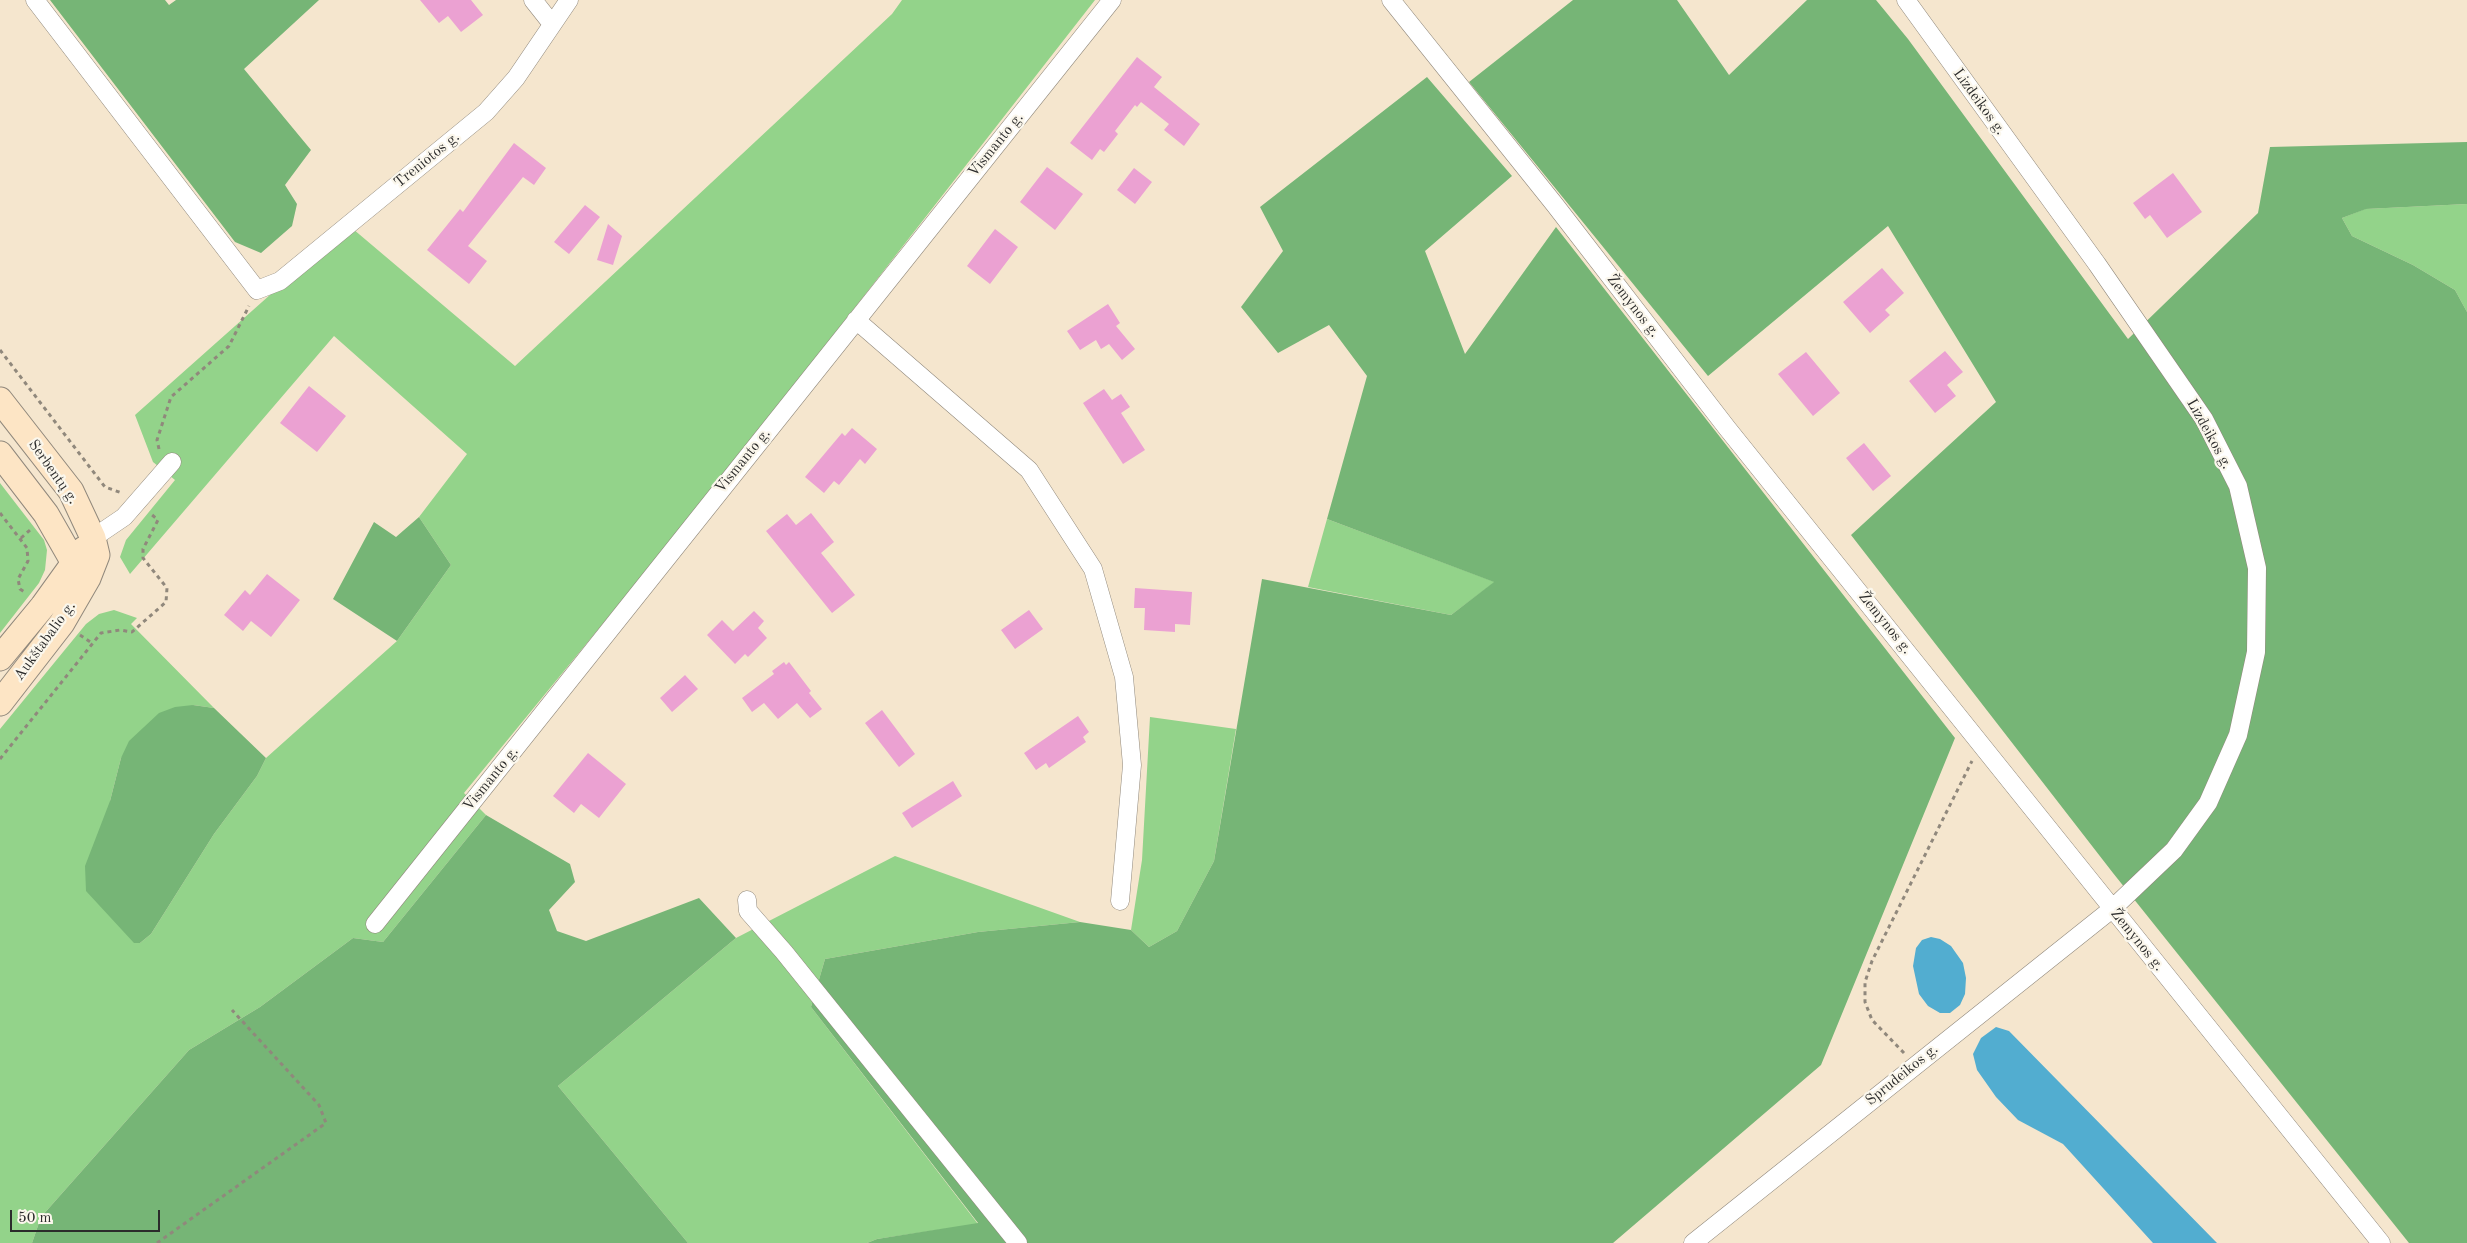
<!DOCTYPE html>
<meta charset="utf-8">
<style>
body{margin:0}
#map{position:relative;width:2467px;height:1243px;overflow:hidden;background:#f5e6ce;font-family:"Old Standard TT",serif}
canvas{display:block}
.scale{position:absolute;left:10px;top:1210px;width:150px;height:22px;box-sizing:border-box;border:2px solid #2b2b2b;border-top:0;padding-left:6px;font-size:15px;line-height:18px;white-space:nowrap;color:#2b2b2b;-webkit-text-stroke:4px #fbf7ec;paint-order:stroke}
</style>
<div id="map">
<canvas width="2467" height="1243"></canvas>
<div class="scale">50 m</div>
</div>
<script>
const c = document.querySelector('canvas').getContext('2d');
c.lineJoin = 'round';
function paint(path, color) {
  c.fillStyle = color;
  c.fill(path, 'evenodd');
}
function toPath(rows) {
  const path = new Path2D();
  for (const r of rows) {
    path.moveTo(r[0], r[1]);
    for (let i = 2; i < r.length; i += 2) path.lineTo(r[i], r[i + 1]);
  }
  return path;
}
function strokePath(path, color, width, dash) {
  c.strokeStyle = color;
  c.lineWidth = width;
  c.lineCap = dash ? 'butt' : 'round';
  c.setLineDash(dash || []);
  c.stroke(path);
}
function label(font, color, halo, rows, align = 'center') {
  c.font = font + ' "Old Standard TT",serif';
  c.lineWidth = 4.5;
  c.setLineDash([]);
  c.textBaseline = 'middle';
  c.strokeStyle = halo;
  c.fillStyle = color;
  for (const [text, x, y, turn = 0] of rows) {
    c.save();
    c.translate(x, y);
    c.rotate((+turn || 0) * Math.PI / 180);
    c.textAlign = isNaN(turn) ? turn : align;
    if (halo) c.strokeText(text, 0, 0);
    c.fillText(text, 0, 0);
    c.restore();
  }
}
paint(toPath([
 [902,0,1095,0,835,333,773,416,464,793,486,815,383,942,353,938,260,1007,189,1050,41,1217,32,1243,0,1243,0,729,86,624,99,614,114,610,137,618,131,624,214,708,193,705,121,758,110,801,140,943,151,934,214,834,257,776,266,758,397,641,451,565,419,517,467,454,334,336,130,574,120,557,126,540,175,480,153,462,135,415,280,286,353,229,515,366,892,14],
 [2467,204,2467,312,2455,290,2413,265,2352,236,2342,218,2365,209],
 [0,483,44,540,47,550,45,570,39,583,0,633],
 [1327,519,1495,582,1451,615,1308,587],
 [1150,717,1236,729,1214,861,1177,931,1149,947,1131,930,1142,860],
 [895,856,1080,922,978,932,825,959,811,1007,978,1224,877,1239,867,1243,688,1243,558,1086,736,938]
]), '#93d38a');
paint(toPath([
 [50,0,165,0,169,5,176,0,319,0,244,69,311,150,285,185,297,204,292,226,261,253,235,242],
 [1573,0,1677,0,1729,75,1807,0,1876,0,1908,39,2128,339,2258,213,2270,147,2467,142,2467,204,2366,209,2342,218,2352,236,2413,265,2455,290,2467,312,2467,1243,2409,1243,2113,873,1851,535,1996,402,1888,226,1708,376,1469,82],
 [1427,77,1512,176,1425,251,1465,354,1556,227,1955,738,1821,1065,1613,1243,867,1243,877,1239,978,1223,811,1007,825,959,978,932,1080,922,1131,930,1149,947,1177,931,1214,861,1262,579,1451,615,1494,582,1327,519,1367,376,1329,325,1278,353,1241,307,1283,251,1260,207],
 [419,517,451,565,397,641,333,599,374,522,396,537],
 [193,705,214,708,266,758,257,776,214,834,151,934,140,943,134,943,86,891,85,866,110,801,121,758,129,741,159,713,175,707],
 [486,815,570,864,575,882,549,910,557,931,586,941,699,898,736,938,558,1086,688,1243,32,1243,41,1217,189,1050,260,1007,353,938,383,942]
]), '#76b576');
paint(toPath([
 [1931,937,1940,939,1951,946,1963,963,1966,978,1965,994,1960,1005,1950,1013,1940,1013,1928,1006,1919,994,1913,966,1916,948,1922,940],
 [1996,1027,2009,1031,2217,1243,2153,1243,2063,1144,2018,1120,1996,1097,1977,1070,1973,1054,1981,1038]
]), '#52add0');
paint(toPath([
 [420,0,471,0,483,15,461,32,448,16,439,23],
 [1137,57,1162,77,1154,87,1200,124,1184,146,1164,130,1169,124,1141,102,1137,107,1135,105,1115,131,1118,134,1104,152,1100,149,1092,160,1070,143],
 [514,143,546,168,534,185,523,177,468,246,487,261,469,284,427,250,460,209,463,212],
 [1047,167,1083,194,1055,230,1020,202],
 [1134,168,1152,182,1135,204,1117,190],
 [2173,173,2202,212,2167,238,2150,215,2145,219,2133,203],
 [585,205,600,217,569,254,554,242],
 [608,224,622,236,613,265,597,260],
 [995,229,1018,247,990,284,967,266],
 [1882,268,1904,293,1885,310,1890,315,1870,333,1843,302],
 [1108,304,1120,323,1116,326,1135,349,1122,360,1109,344,1101,349,1096,340,1080,350,1067,331],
 [1945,351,1963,372,1947,385,1956,396,1935,413,1909,381],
 [1806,352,1840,393,1813,416,1778,374],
 [309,386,346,416,317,452,280,423],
 [1104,389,1112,400,1121,394,1130,407,1121,413,1145,450,1123,464,1083,403],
 [852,428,877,449,865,464,860,459,839,485,834,481,824,493,805,477,842,433,845,436],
 [1864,443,1891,476,1873,491,1846,458],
 [811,513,834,542,821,553,855,595,832,613,766,531,787,514,796,525],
 [267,574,300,600,271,637,251,621,243,631,224,615,245,590,250,595],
 [1135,588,1192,592,1190,625,1175,624,1175,632,1144,630,1145,608,1134,608],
 [1029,610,1043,629,1015,649,1001,630],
 [754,611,764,621,758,628,767,638,748,657,745,654,735,664,707,635,722,620,733,631],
 [784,662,786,665,789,662,811,691,809,693,822,709,810,718,797,703,778,719,764,703,752,712,742,698,774,674,772,671],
 [685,675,698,689,672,712,660,698],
 [882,710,915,754,899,767,865,723],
 [1078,716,1089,732,1083,737,1086,742,1049,768,1046,763,1036,770,1024,753],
 [588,753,626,784,599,818,581,804,574,813,553,796],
 [953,781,962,796,912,828,902,813]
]), '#eba1d2');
const minor = toPath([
 [35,0,257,290,280,281,486,112,516,78,569,0],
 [533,0,552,24],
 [1391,0,1555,205,1727,428,2381,1243],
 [856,320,1029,470,1093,569,1124,677,1132,765,1120,901],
 [93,538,124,517,172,462],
 [747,900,748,911,784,952,1018,1243],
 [375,924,1112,0],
 [1693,1243,2112,909,2174,850,2208,803,2238,735,2256,652,2257,568,2238,486,2204,419,2097,264,1906,0]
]);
const secondary = toPath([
 [0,400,71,491,93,538,97,555,88,578,62,623,0,703],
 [0,454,46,514,74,563,88,578],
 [0,658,43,606,84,549]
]);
strokePath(minor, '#90887c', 19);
strokePath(secondary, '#90887c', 27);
strokePath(toPath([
 [0,350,105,487,122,493],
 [159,449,157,440,171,397,229,346,249,306],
 [0,513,27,548,28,561,18,579,20,589,26,593],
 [21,538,30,530],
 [80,635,92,643],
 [0,759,101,633,120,630,132,632,166,602,167,588,143,558,143,549,158,520,151,514],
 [1904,1053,1872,1020,1865,1002,1865,982,1872,961,1972,761],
 [157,1243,326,1123,319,1105,232,1010]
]), '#90887c', 3, [4, 4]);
strokePath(minor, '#fff', 18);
strokePath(secondary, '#fde5c5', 25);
label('15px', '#2b2b2b', '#fbf7ec', [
 ["Lizdeikos g.",1979,102,54],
 ["Vismanto g.",996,145,-51],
 ["Treniotos g.",427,160,-39],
 ["Žemynos g.",1633,306,52],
 ["Lizdeikos g.",2209,434,61],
 ["Vismanto g.",743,461,-51],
 ["Serbentų g.",53,472,55],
 ["Žemynos g.",1885,623,51],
 ["Aukštabalio g.",45,641,-54],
 ["Vismanto g.",491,779,-51],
 ["Žemynos g.",2137,940,51],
 ["Sprudeikos g.",1902,1075,-39]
]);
</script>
